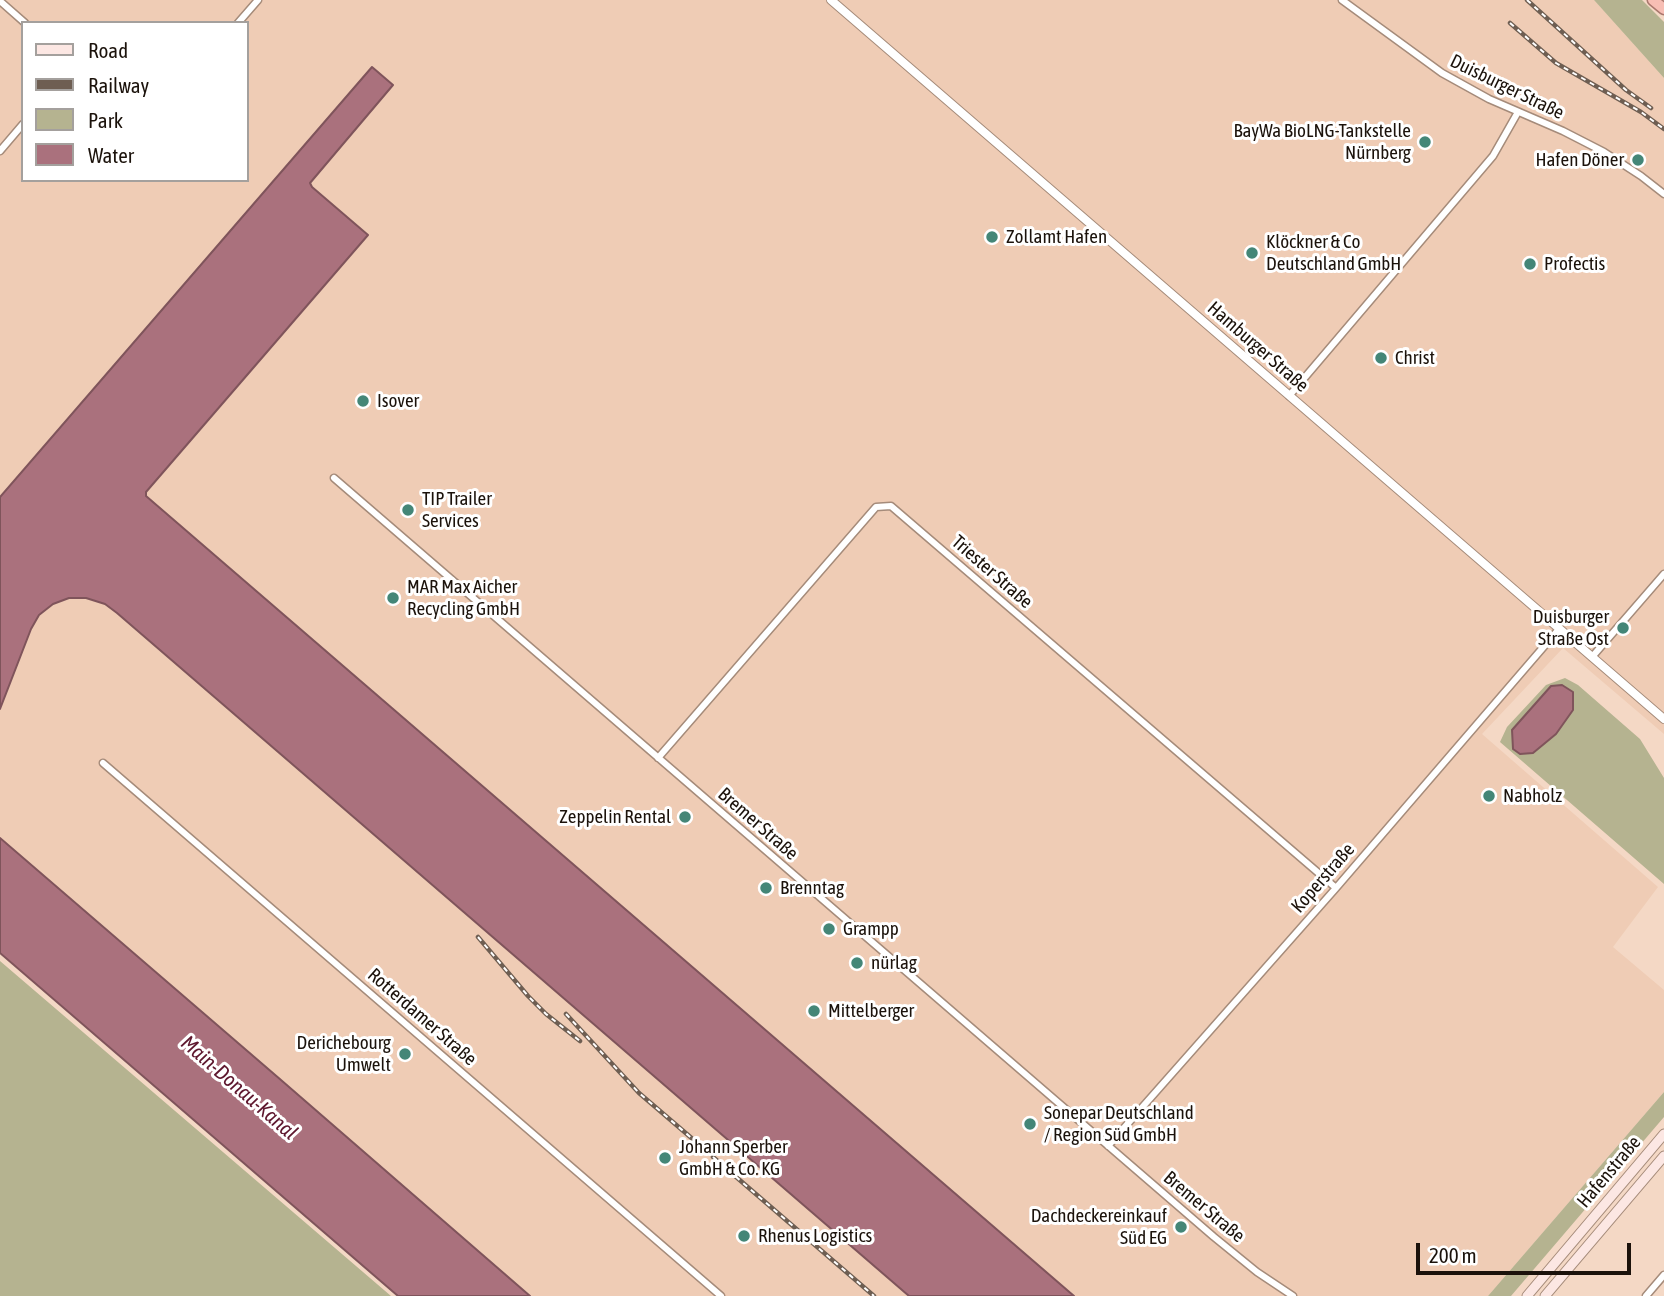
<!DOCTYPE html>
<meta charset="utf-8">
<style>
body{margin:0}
#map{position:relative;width:1664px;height:1296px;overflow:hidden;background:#f4d8c5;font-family:"Asap Condensed",sans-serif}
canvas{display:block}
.legend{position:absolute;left:21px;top:21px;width:228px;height:161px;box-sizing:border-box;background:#fff;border:2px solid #a4a09d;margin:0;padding:9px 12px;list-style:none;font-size:21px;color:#1b120b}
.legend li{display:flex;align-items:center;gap:14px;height:35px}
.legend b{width:35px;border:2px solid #a4a09d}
.scale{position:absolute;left:1416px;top:1243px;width:215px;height:32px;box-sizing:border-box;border:4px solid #1b120b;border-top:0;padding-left:9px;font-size:21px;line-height:24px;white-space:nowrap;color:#1b120b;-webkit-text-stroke:5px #fff;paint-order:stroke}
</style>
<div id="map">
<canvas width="1664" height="1296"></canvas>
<ul class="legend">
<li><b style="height:9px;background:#fce7e3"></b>Road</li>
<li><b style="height:9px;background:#6e5e52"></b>Railway</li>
<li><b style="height:19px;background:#b5b390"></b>Park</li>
<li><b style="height:19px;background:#aa717d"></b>Water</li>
</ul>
<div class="scale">200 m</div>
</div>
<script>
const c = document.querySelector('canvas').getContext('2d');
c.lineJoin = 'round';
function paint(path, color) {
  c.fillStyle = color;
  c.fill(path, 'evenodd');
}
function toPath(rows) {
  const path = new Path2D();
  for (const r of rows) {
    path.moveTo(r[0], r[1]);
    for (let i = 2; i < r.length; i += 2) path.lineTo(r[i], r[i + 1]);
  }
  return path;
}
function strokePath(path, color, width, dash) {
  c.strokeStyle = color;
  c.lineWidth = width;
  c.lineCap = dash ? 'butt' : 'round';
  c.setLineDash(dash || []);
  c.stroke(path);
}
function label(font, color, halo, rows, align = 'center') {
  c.font = font + ' "Asap Condensed",sans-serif';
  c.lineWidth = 6;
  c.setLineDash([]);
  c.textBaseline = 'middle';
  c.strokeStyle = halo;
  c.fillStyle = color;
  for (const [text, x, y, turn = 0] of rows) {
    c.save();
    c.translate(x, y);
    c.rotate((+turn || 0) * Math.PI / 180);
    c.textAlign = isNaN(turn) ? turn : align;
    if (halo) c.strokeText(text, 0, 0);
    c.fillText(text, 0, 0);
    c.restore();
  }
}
paint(toPath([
 [0,0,1594,0,1664,78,1664,734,1563,648,1482,734,1658,887,1613,947,1664,990,1664,1092,1488,1296,530,1296,0,838],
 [23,23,247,23,247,180,23,180]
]), '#efccb5');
paint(toPath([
 [1594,0,1642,0,1664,22,1664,78],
 [1565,678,1578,685,1640,739,1664,778,1664,884,1500,742,1507,727,1546,685],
 [0,961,391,1296,0,1296],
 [1664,1092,1664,1117,1511,1296,1488,1296]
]), '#b5b390');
const water = toPath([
 [372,67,393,85,310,183,312,187,368,235,146,492,146,496,1074,1296,909,1296,117,613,105,604,86,598,69,598,53,604,39,615,31,629,0,709,0,497,372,67],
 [1562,685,1573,692,1573,710,1556,734,1533,753,1520,754,1513,749,1512,730,1551,686,1562,685],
 [0,838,281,1080,530,1296,398,1296,0,953,0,838]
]);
paint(water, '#aa717d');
strokePath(water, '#7f545b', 2);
const minor = toPath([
 [1342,0,1442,73,1489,99,1563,131,1604,152,1641,176,1664,194],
 [0,1,25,23],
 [238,23,258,0],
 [0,151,23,124],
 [1289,396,1493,156,1518,112],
 [334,478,1214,1237,1257,1272,1293,1296],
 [1592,657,1664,574],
 [658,758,876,507,891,506,1336,888],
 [103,763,721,1296],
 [1108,1146,1336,888,1559,629],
 [1646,1296,1664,1275]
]);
const tertiary = toPath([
 [831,0,1664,719]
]);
const secondary = toPath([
 [1527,1296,1664,1134],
 [1545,1296,1664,1156]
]);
const trunk = toPath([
 [1653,0,1664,9]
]);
strokePath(minor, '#a58b7a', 9);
strokePath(tertiary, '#a58b7a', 10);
strokePath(secondary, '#a58b7a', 11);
strokePath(trunk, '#a9776d', 13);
strokePath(minor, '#fff', 6);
strokePath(tertiary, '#fff', 8);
strokePath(secondary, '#fce7e3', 9);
strokePath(trunk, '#f7beb4', 10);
const rail = toPath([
 [1527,0,1626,90,1651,108],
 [1510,23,1556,63,1641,112,1664,129],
 [478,937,528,996,546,1014,580,1041],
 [566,1014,639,1093,702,1147],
 [713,1157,874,1296]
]);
strokePath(rail, '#6e5e52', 4.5);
strokePath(rail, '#fff', 2, [5]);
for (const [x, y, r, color] of [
 [1425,142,7,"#448677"],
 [1638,160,7,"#448677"],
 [992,237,7,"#448677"],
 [1252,253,7,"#448677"],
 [1530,264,7,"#448677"],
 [1381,358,7,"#448677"],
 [363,401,7,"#448677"],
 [408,510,7,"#448677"],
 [393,598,7,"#448677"],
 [1623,628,7,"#448677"],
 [1489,796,7,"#448677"],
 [685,817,7,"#448677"],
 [766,888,7,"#448677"],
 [829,929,7,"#448677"],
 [857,963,7,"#448677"],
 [814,1011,7,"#448677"],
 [405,1054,7,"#448677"],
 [1030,1124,7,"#448677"],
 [665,1158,7,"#448677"],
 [1181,1227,7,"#448677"],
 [744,1236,7,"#448677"]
]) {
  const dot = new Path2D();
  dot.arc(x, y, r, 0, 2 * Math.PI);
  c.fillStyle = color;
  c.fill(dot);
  strokePath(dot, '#fff', 2.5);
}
label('19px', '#1b120b', '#fff', [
 ["Duisburger Straße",1507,87,26],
 ["Hamburger Straße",1258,347,41],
 ["Triester Straße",992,572,41],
 ["Bremer Straße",758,824,41],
 ["Koperstraße",1323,878,-49],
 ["Rotterdamer Straße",422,1017,41],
 ["Hafenstraße",1609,1172,-50],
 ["Bremer Straße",1204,1207,40]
]);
label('19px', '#1b120b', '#fff', [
 ["BayWa BioLNG-Tankstelle",1411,131,"right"],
 ["Nürnberg",1411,153,"right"],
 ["Hafen Döner",1624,160,"right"],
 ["Zollamt Hafen",1006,237],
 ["Klöckner & Co",1266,242],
 ["Deutschland GmbH",1266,264],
 ["Profectis",1544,264],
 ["Christ",1395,358],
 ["Isover",377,401],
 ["TIP Trailer",422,499],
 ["Services",422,521],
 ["MAR Max Aicher",407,587],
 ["Recycling GmbH",407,609],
 ["Duisburger",1609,617,"right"],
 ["Straße Ost",1609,639,"right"],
 ["Nabholz",1503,796],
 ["Zeppelin Rental",671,817,"right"],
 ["Brenntag",780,888],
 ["Grampp",843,929],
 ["nürlag",871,963],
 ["Mittelberger",828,1011],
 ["Derichebourg",391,1043,"right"],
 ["Umwelt",391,1065,"right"],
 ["Sonepar Deutschland",1044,1113],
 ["/ Region Süd GmbH",1044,1135],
 ["Johann Sperber",679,1147],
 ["GmbH & Co. KG",679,1169],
 ["Dachdeckereinkauf",1167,1216,"right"],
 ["Süd EG",1167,1238,"right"],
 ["Rhenus Logistics",758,1236]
], 'left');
label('italic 21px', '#5e172e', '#fff', [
 ["Main-Donau-Kanal",239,1088,41]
]);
</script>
